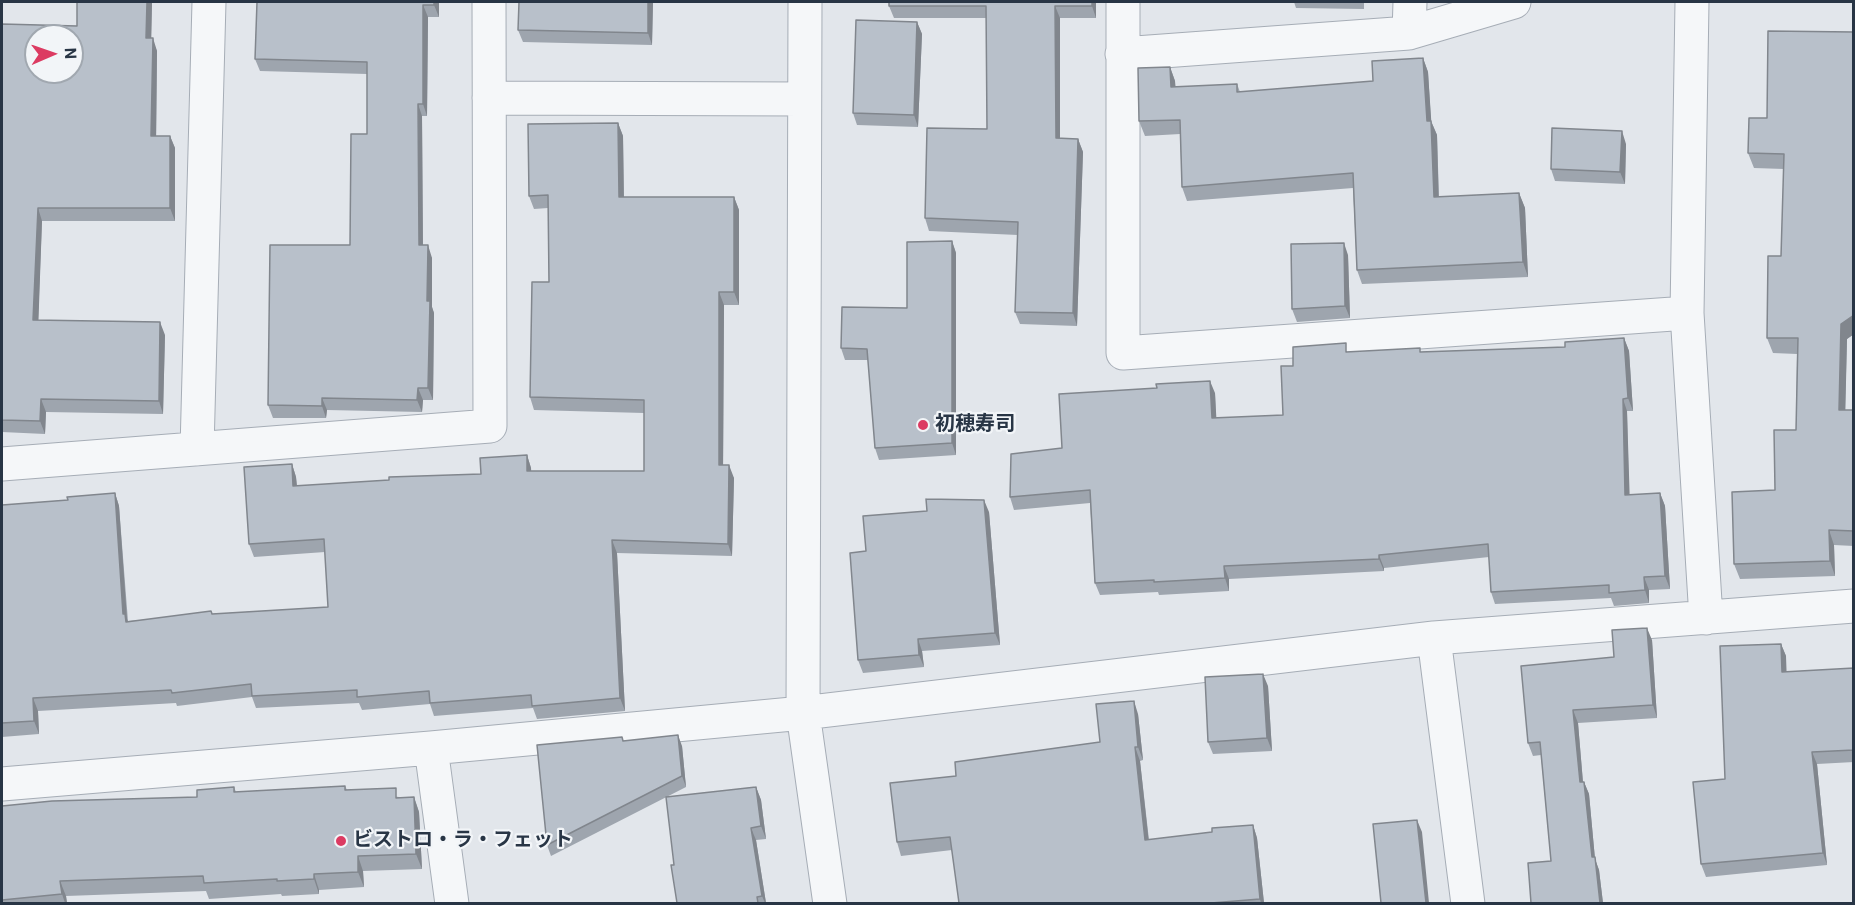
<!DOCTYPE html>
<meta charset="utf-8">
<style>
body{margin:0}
#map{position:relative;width:1855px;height:905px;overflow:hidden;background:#e2e6eb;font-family:Roboto,sans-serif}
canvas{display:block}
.frame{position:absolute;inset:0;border:3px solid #283545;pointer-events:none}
.north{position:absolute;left:24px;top:24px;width:60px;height:60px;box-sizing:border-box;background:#f2f5f8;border:2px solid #a1a8b0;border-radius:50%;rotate:88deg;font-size:16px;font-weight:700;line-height:24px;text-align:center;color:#283545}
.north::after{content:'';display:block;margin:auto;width:21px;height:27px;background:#dc3b62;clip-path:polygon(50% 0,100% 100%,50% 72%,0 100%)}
</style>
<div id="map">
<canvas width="1855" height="905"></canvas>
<div class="frame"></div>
<div class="north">N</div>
</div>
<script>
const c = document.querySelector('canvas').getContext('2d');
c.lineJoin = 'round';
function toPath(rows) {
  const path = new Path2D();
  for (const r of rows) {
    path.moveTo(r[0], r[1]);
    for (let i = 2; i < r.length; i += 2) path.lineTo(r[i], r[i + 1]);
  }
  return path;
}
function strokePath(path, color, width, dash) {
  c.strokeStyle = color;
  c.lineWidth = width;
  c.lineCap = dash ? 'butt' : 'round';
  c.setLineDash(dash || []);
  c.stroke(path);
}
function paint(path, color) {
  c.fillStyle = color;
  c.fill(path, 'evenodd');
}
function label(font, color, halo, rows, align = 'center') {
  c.font = font + ' Roboto,"Noto Sans JP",sans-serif';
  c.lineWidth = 4.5;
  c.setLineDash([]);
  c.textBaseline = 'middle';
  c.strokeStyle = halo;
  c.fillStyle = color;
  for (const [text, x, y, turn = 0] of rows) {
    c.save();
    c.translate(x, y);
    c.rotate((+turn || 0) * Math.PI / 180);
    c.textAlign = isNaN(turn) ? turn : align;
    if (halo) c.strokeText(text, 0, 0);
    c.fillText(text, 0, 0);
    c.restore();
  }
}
const street = toPath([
 [805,2,803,713,830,904],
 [1123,2,1123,353,1687,313],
 [1692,2,1687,313,1706,618],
 [1409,33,1410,2],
 [1122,54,1409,33,1514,2],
 [489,98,804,99],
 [197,449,209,2],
 [2,464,490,426,489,2],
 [1434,638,1468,904],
 [431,748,452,904],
 [2,784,431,748,803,713,1434,638,1854,606]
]);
strokePath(street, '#a6adb6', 35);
strokePath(street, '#f5f7f9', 33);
paint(toPath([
 [77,2,152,2,151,38,157,51,156,136,170,136,175,148,175,221,42,221,38,321,165,335,163,414,46,412,45,434,2,432,2,24,77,26],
 [257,2,439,2,439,17,428,17,427,116,422,116,423,245,432,258,432,307,434,313,433,400,423,400,422,412,327,410,326,418,273,418,268,405,350,245,367,134,367,74,260,71,255,59],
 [653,2,652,45,523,42,518,30],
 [889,2,1096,2,1096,18,1060,18,1060,138,1078,139,1083,152,1077,326,1020,324,1015,312,1018,235,929,231,925,218,987,129,986,18,894,18,889,6],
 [1294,2,1364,2,1364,9,1296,8],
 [917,22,922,34,918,127,857,125,853,113],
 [1854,32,1854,334,1847,339,1845,410,1854,410,1854,546,1834,545,1835,576,1740,579,1734,564,1775,490,1796,430,1797,354,1773,353,1767,338,1781,256,1784,169,1754,168,1748,153,1767,118],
 [1423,58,1428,72,1431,121,1437,135,1439,197,1519,193,1525,208,1528,277,1362,284,1357,270,1353,188,1187,201,1182,187,1180,134,1145,136,1139,121,1170,67,1175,81,1175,87,1237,84,1240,92,1373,81],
 [618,123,623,136,624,197,734,197,739,210,739,305,724,305,723,465,734,478,732,556,617,553,625,711,537,719,533,708,434,716,430,704,362,710,359,703,256,708,252,697,177,706,176,703,38,711,39,734,2,737,2,505,68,500,115,493,119,506,128,621,212,614,328,607,325,552,254,557,249,544,292,464,296,477,297,486,481,474,527,455,531,468,531,471,644,471,644,413,534,410,530,397,549,282,548,208,534,209,529,196],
 [1626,144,1625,184,1555,181,1551,169],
 [952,241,956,253,956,455,879,460,875,448,868,360,845,360,841,348,907,308],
 [1348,255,1350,318,1297,322,1292,309],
 [1624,338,1629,351,1633,411,1627,411,1629,495,1660,493,1665,506,1670,589,1649,590,1649,603,1614,606,1611,598,1495,604,1491,592,1489,557,1384,568,1384,571,1229,579,1229,591,1159,595,1158,592,1100,595,1095,583,1090,503,1014,510,1010,497,1062,448,1215,393,1216,418,1283,415,1293,366,1349,352,1421,352,1565,347],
 [989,512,1000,645,922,651,924,667,863,673,858,660,866,551],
 [1652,640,1657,718,1578,723,1583,782,1584,782,1589,794,1595,859,1599,870,1603,903,1531,903,1551,861,1541,755,1533,756,1528,743,1614,657],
 [1781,644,1786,656,1786,672,1854,668,1854,762,1817,764,1827,865,1706,877,1701,864,1725,779],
 [1268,686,1272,751,1213,754,1208,742],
 [1138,714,1143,760,1140,761,1149,840,1212,832,1253,825,1257,838,1264,903,959,903,952,850,901,856,897,842,956,776,1100,742],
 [624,741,682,746,686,787,551,856,547,845],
 [345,786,347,790,399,797,414,797,419,812,422,869,363,871,364,887,319,890,319,894,282,896,281,894,209,899,206,891,66,896,67,903,2,903,2,806,197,797,234,787,236,792],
 [756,787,761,800,766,839,756,840,766,903,677,903,674,865]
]), '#9ea5ae');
paint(toPath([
 [147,2,152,2,151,51,146,38],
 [434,2,439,2,439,17,434,5],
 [648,2,653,2,652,45,648,33],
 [1092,2,1096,2,1096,18,1092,6],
 [423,5,428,17,427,116,423,104],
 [1055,6,1060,18,1060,151,1056,138],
 [917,22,922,34,918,127,914,115],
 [153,38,157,51,156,148,151,136],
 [1423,58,1428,72,1432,132,1431,121,1437,135,1439,212,1434,197,1427,121],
 [1170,67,1175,81,1177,102,1171,87],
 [418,104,422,116,423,258,419,245],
 [618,123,623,136,624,210,619,197],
 [1622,131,1626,144,1625,184,1620,172],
 [170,136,175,148,175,221,170,208],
 [1078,139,1083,152,1077,326,1073,313],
 [1519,193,1525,208,1528,277,1523,262],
 [734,197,739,210,739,305,734,292],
 [38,208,42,221,38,333,33,320],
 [952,241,956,253,956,455,952,443],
 [1344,243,1348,255,1350,318,1345,306],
 [428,245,432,258,432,307,434,313,433,400,428,388,427,301],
 [719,292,724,305,723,478,719,465],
 [1854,315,1854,334,1847,339,1845,425,1839,410,1841,324],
 [160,322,165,335,163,414,159,401],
 [1624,338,1629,351,1633,411,1628,398],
 [1210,381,1215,393,1217,430,1212,418],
 [418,388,423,400,422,412,417,400],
 [322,398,327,410,326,418,322,406],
 [41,399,46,412,45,434,40,421],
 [1623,399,1627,411,1630,507,1625,495],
 [527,455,531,468,532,484,527,471],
 [292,464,296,477,298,499,293,486],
 [729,465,734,478,732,556,728,544],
 [115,493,119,506,127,619,130,627,130,635,123,614],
 [1660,493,1665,506,1670,589,1665,576],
 [984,500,989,512,1000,645,995,633],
 [1829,530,1834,545,1835,576,1830,561],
 [612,540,617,553,625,711,620,698],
 [1379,555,1384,568,1384,571,1379,559],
 [1224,566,1229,579,1229,591,1225,578],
 [1644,577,1649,590,1649,603,1645,590],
 [1647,628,1652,640,1657,718,1653,705],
 [918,639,922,651,924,667,919,655],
 [1781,644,1786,656,1787,684,1782,672],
 [1263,674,1268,686,1272,751,1267,738],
 [33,698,38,711,39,734,34,721],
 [1134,701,1138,714,1143,760,1138,747],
 [1573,710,1578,723,1584,795,1580,782],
 [678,735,682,746,686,787,682,776],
 [1135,747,1140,761,1150,853,1145,840],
 [1812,752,1817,764,1827,865,1823,853],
 [1584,782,1589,794,1595,859,1599,870,1603,903,1600,903,1592,857],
 [756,787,761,800,766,839,761,826],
 [414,797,419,812,422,869,416,854],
 [1417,820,1422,832,1429,903,1426,903],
 [1253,825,1257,838,1264,903,1261,903,1260,899],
 [751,828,756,840,766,903,765,903,762,896],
 [358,856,363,871,364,887,358,872],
 [314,874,319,890,319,894,314,879],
 [60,881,66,896,67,903,65,903,62,894]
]), '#81868d');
const building = toPath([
 [77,2,147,2,146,38,153,38,151,136,170,136,170,208,38,208,33,320,160,322,159,401,41,399,40,421,2,420,2,24,77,26,77,2],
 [36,36,72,36,72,72,36,72,36,36],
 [257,2,434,2,434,5,423,5,423,104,418,104,419,245,428,245,427,301,430,301,428,388,418,388,417,400,322,398,322,406,268,405,270,245,350,245,351,134,367,134,367,62,255,59,257,2],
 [519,2,648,2,648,33,518,30,519,2],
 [889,2,1092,2,1092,6,1055,6,1056,138,1078,139,1073,313,1015,312,1018,222,925,218,927,128,987,129,986,6,889,6,889,2],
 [856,20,917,22,914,115,853,113,856,20],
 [1768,31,1854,32,1854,315,1841,324,1839,410,1854,410,1854,531,1829,530,1830,561,1734,564,1732,492,1775,490,1774,430,1796,430,1798,338,1767,338,1768,256,1781,256,1784,154,1748,153,1749,118,1767,118,1768,31],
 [1423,58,1427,121,1431,121,1434,197,1519,193,1523,262,1357,270,1353,173,1182,187,1180,120,1139,121,1138,68,1170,67,1171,87,1237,84,1237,92,1373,81,1372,61,1423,58],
 [618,123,619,197,734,197,734,292,719,292,719,465,729,465,728,544,612,540,620,698,532,706,531,695,430,703,429,691,357,697,357,690,252,696,251,684,172,693,171,690,33,698,34,721,2,723,2,505,68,500,67,497,115,493,123,614,125,614,126,622,211,611,212,614,328,607,324,539,249,544,244,467,292,464,293,486,389,480,389,477,481,474,480,458,527,455,527,471,644,471,644,400,530,397,532,282,549,282,548,195,529,196,528,124,618,123],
 [1552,128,1622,131,1620,172,1551,169,1552,128],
 [952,241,952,443,875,448,867,349,841,348,842,307,907,308,907,242,952,241],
 [1344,243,1345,306,1292,309,1291,244,1344,243],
 [1624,338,1628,398,1623,399,1625,495,1660,493,1665,576,1644,577,1645,590,1609,593,1609,585,1491,592,1488,544,1379,555,1379,559,1224,566,1225,578,1154,582,1154,580,1095,583,1090,490,1010,497,1011,454,1062,448,1059,394,1157,388,1156,384,1210,381,1212,418,1283,415,1281,366,1293,366,1293,347,1346,343,1346,352,1420,348,1420,352,1565,347,1565,342,1624,338],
 [926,499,984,500,995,633,918,639,919,655,858,660,850,553,866,551,863,516,927,511,926,499],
 [1647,628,1653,705,1573,710,1580,782,1584,782,1592,857,1595,857,1600,903,1531,903,1528,863,1551,861,1540,742,1528,743,1521,666,1614,657,1612,630,1647,628],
 [1781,644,1782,672,1854,668,1854,750,1812,752,1823,853,1701,864,1693,782,1725,779,1720,646,1781,644],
 [1263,674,1267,738,1208,742,1205,677,1263,674],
 [1134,701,1138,747,1135,747,1145,840,1212,832,1212,828,1253,825,1260,899,1211,903,959,903,950,837,897,842,890,783,956,776,955,762,1100,742,1096,704,1134,701],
 [678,735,682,776,547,845,537,745,622,737,623,741,678,735],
 [345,786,345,790,396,788,396,798,414,797,416,854,358,856,358,872,314,874,314,879,277,881,277,879,204,883,203,876,60,881,62,894,2,900,2,806,52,801,197,797,197,790,234,787,234,792,345,786],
 [756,787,761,826,751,828,762,896,757,897,758,903,677,903,671,865,674,865,666,797,756,787],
 [1417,820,1426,903,1381,903,1373,824,1417,820]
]);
paint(building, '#b8c0ca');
strokePath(building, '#81868d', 1.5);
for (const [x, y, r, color] of [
 [923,425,6,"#dc3b62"],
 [341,841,6,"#dc3b62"]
]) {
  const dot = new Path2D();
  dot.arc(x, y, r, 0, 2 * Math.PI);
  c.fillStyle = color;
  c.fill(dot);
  strokePath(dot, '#f2f5f8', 2);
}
label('bold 20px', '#283545', '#f2f5f8', [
 ["初穂寿司",935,425],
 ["ビストロ・ラ・フェット",353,841]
], 'left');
</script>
